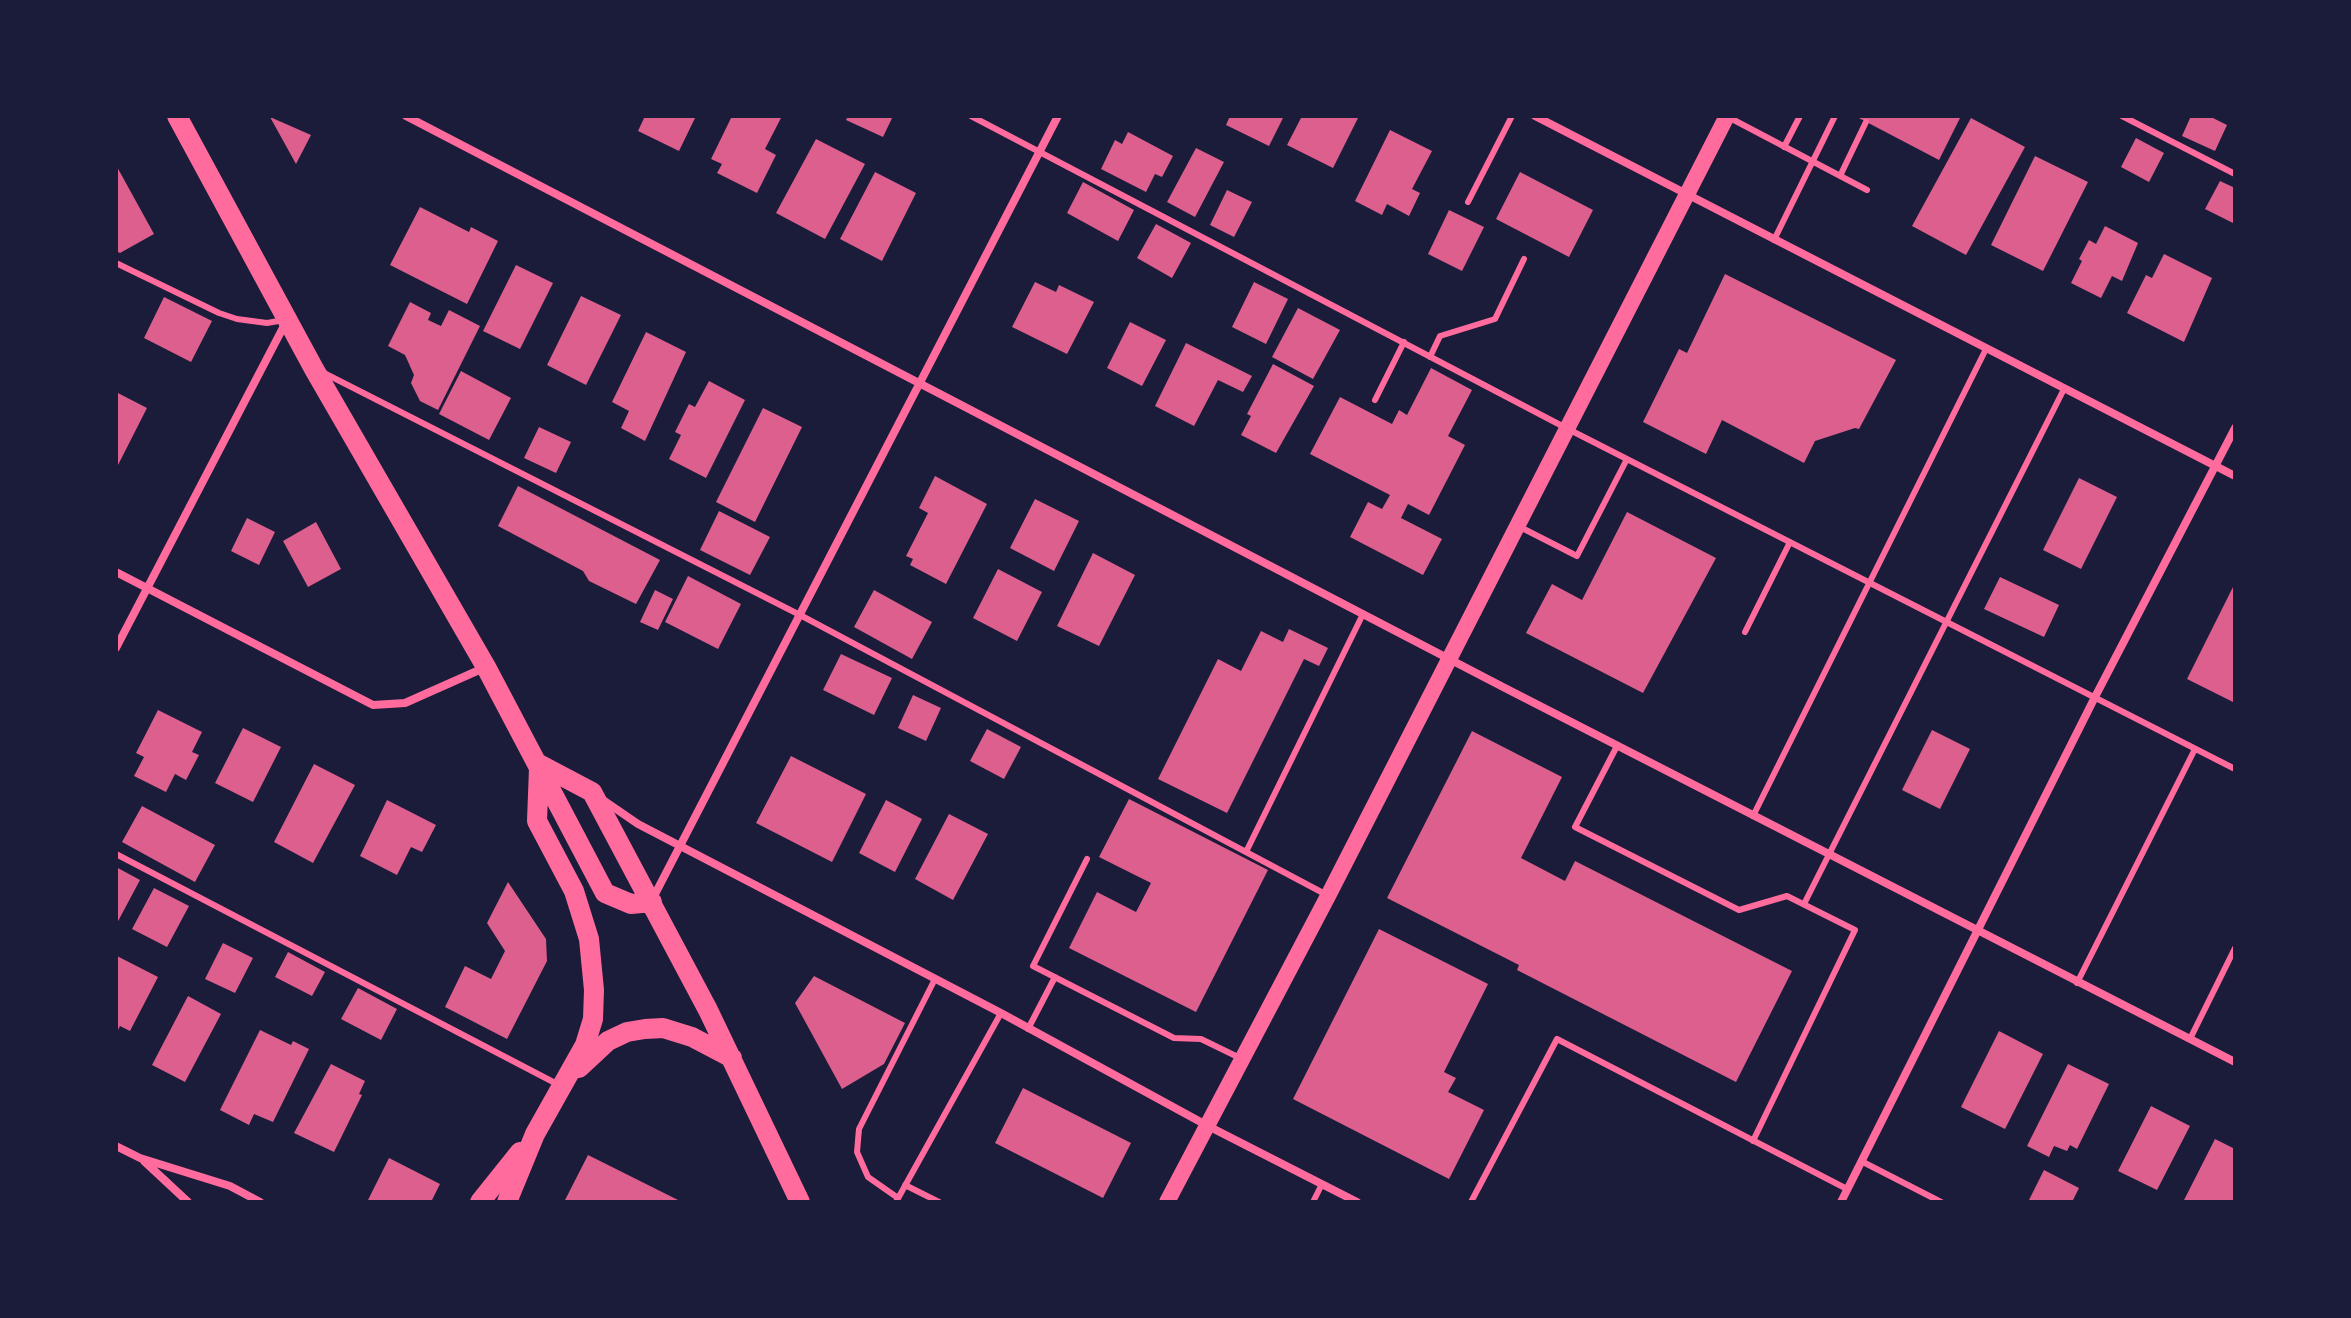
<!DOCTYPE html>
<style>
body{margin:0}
#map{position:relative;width:2351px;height:1318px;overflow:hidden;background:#1b1b3a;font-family:"Times New Roman",serif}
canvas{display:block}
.frame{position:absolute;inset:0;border:118px solid #1b1b3a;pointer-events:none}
</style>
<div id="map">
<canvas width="2351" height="1318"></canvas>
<div class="frame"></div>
</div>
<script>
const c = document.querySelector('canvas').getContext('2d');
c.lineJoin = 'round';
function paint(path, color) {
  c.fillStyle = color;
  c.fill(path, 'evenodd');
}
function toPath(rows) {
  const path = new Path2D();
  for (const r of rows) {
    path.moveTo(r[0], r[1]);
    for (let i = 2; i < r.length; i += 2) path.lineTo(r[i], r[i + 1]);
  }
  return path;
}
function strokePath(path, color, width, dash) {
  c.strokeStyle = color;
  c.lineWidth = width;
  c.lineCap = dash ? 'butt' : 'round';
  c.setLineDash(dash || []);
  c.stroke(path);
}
paint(toPath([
 [645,116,696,116,679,151,638,131],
 [732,116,782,116,765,149,776,155,757,193,717,173,722,164,711,159],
 [848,116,893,116,883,137,846,120],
 [1230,116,1284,116,1269,146,1226,125],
 [1302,116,1359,116,1333,168,1287,145],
 [1855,116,1961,116,1939,160],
 [2191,116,2209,116,2227,125,2215,151,2182,136],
 [270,117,311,135,296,164],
 [1971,118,2025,147,1966,255,1912,226],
 [1390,130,1432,151,1412,189,1420,193,1409,216,1387,204,1382,215,1355,201],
 [1128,132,1173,156,1162,177,1155,174,1146,192,1101,169,1115,140,1122,144],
 [2136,138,2164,153,2149,182,2121,167],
 [816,139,865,164,825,239,776,213],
 [1196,148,1224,162,1195,217,1167,202],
 [2035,156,2088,182,2043,271,1991,245],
 [116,165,154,234,120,253,116,251],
 [875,172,916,193,882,261,840,239],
 [1520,172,1593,210,1569,257,1496,219],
 [2220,181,2235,188,2235,224,2205,209],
 [1083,182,1134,210,1118,241,1067,213],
 [1227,190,1252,202,1234,237,1210,225],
 [420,207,469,232,471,227,498,241,467,304,390,265],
 [1449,210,1484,227,1462,271,1428,254],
 [1156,224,1191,243,1172,278,1137,258],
 [2105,226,2138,243,2122,281,2112,276,2101,298,2071,283,2082,261,2079,259,2089,240,2096,244],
 [2164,254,2212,278,2184,342,2127,313,2146,275,2152,278],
 [516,265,553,283,520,349,483,331],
 [1725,274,1896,360,1859,429,1855,428,1815,441,1804,463,1722,420,1706,454,1643,422,1679,349,1687,353],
 [1035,282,1056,292,1059,285,1094,302,1067,354,1012,327],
 [1254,282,1288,299,1266,344,1232,327],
 [581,296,621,315,586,385,547,365],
 [164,297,212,321,191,362,144,338],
 [410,302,431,313,428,320,441,326,449,310,480,326,438,410,420,401,411,383,414,375,405,355,388,346],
 [1298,308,1340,330,1313,379,1272,357],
 [1130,322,1166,340,1142,386,1107,368],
 [646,332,686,352,645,441,621,428,629,411,612,402],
 [1186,343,1252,376,1243,392,1218,380,1194,426,1155,406],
 [1273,364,1314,386,1276,453,1241,435,1251,416,1247,414],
 [1431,368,1472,390,1448,436,1465,445,1429,515,1408,504,1401,518,1442,539,1423,575,1350,537,1368,502,1382,509,1390,495,1310,454,1340,397,1392,424,1399,410,1407,415],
 [461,371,511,398,489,440,439,414],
 [709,381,745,400,706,478,669,459,681,435,675,432,689,404,695,407],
 [116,392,147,408,116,469],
 [763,408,802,427,755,522,716,502],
 [539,427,571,442,556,473,524,458],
 [935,476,987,504,946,584,910,565,913,559,906,556,928,513,919,508],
 [2079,478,2117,497,2081,569,2043,550],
 [518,486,660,560,636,604,589,581,583,571,498,526],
 [1035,499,1079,521,1054,571,1010,548],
 [719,511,770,537,750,575,700,550],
 [1627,512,1716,558,1643,693,1526,633,1552,584,1582,600],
 [247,518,275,532,259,565,231,551],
 [316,522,341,569,308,587,283,541],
 [1093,553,1135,575,1099,646,1057,626],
 [998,569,1042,592,1017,641,973,618],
 [688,576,741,604,718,649,665,622],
 [2000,577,2059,605,2044,637,1984,609],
 [2235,583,2235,703,2187,679],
 [655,590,673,599,658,630,640,622],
 [874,590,932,622,912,659,854,627],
 [1289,629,1328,648,1319,666,1304,659,1227,813,1158,779,1218,659,1241,671,1261,631,1283,642],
 [841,654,892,678,874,715,823,690],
 [913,695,941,708,926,741,898,728],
 [158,710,202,732,192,752,199,755,186,780,175,774,166,792,134,776,144,757,136,753],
 [243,728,281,747,253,802,215,783],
 [987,729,1021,747,1004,779,970,761],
 [1932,730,1970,749,1940,809,1902,790],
 [1472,731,1562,777,1521,858,1565,881,1575,861,1792,971,1736,1082,1517,970,1519,965,1387,898],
 [791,756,866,794,832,862,756,823],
 [314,764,355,785,313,863,274,842],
 [1129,799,1268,870,1196,1012,1069,948,1097,892,1136,912,1151,883,1099,857],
 [387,800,436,825,422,852,411,847,397,875,360,856],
 [886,800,922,819,895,872,859,853],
 [142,806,215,845,195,882,122,842],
 [949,814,988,834,953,900,915,879],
 [116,867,140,880,116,925],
 [508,882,546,939,547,961,507,1039,445,1007,465,966,491,979,505,951,487,923],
 [154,888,189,906,167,947,132,929],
 [1379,929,1488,984,1444,1072,1456,1078,1448,1092,1484,1110,1449,1179,1293,1099],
 [223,943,253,958,235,993,205,979],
 [288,952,325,972,312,996,275,977],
 [117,956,158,977,130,1031,120,1026,116,1034],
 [814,976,905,1023,884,1064,842,1089,795,1003],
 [358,988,397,1009,381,1040,341,1019],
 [188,996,221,1014,185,1082,152,1065],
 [260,1030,291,1045,293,1041,309,1049,273,1122,254,1114,249,1125,220,1110],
 [1999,1031,2043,1054,2005,1129,1961,1107],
 [331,1064,365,1081,359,1094,362,1095,334,1152,294,1133],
 [2068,1064,2109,1084,2077,1149,2070,1145,2067,1151,2054,1146,2049,1157,2027,1146],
 [1023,1088,1131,1143,1103,1198,995,1143],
 [2151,1106,2190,1126,2157,1190,2118,1171],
 [2215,1139,2235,1149,2235,1200,2234,1202,2183,1202],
 [588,1155,682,1202,564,1202],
 [389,1158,440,1184,431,1202,367,1202],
 [2044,1170,2079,1188,2072,1202,2028,1202]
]), '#dd5f8e');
strokePath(toPath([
 [971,116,1568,429,2235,769],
 [2122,116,2235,174],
 [1730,118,1867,190],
 [1784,147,1800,116],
 [1840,176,1866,122],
 [1468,202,1512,116],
 [1774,240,1835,116],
 [116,263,219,313,237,319,267,323,284,320],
 [1430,357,1440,336,1495,319,1524,259],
 [324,373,800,615,1325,894],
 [1375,400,1404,342],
 [1518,526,1577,556,1627,459],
 [1745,632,1790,542],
 [1617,746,1575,827,1739,910,1787,896,1855,930,1753,1141],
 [1753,816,1986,349],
 [1246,852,1363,614],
 [116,854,559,1085],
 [1087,859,1033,966,1174,1038,1201,1039,1240,1058],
 [1804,904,2064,389],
 [2077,983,2195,749],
 [1028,1029,1055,977],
 [2190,1039,2235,948],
 [1861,1161,1941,1202],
 [905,1185,939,1202],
 [898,1198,868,1177,857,1152,859,1129,935,979],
 [896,1202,1001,1013],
 [1313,1202,1322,1184],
 [1471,1202,1557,1039,1847,1189]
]), '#ff6b9d', 6);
strokePath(toPath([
 [406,116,1503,687,2235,1062],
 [1535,116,2235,476],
 [116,572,373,705,405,703,486,667],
 [116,648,286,322],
 [603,800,638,824,1001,1013,1208,1126,1357,1202],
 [652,900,1058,116],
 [116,1146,140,1158,230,1186,260,1202],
 [144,1161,188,1202],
 [1841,1202,2095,697,2235,428]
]), '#ff6b9d', 8);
strokePath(toPath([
 [1167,1202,1328,896,1727,116]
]), '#ff6b9d', 16);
strokePath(toPath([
 [177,116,314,369,486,667,605,893,631,904,652,902],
 [539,764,592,792,708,1010,800,1202],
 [579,1068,608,1041,627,1032,645,1029,663,1028,692,1037,732,1058],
 [480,1202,520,1152],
 [507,1202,535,1134,585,1045,593,1019,594,990,589,939,574,891,537,821,539,768]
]), '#ff6b9d', 20);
</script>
